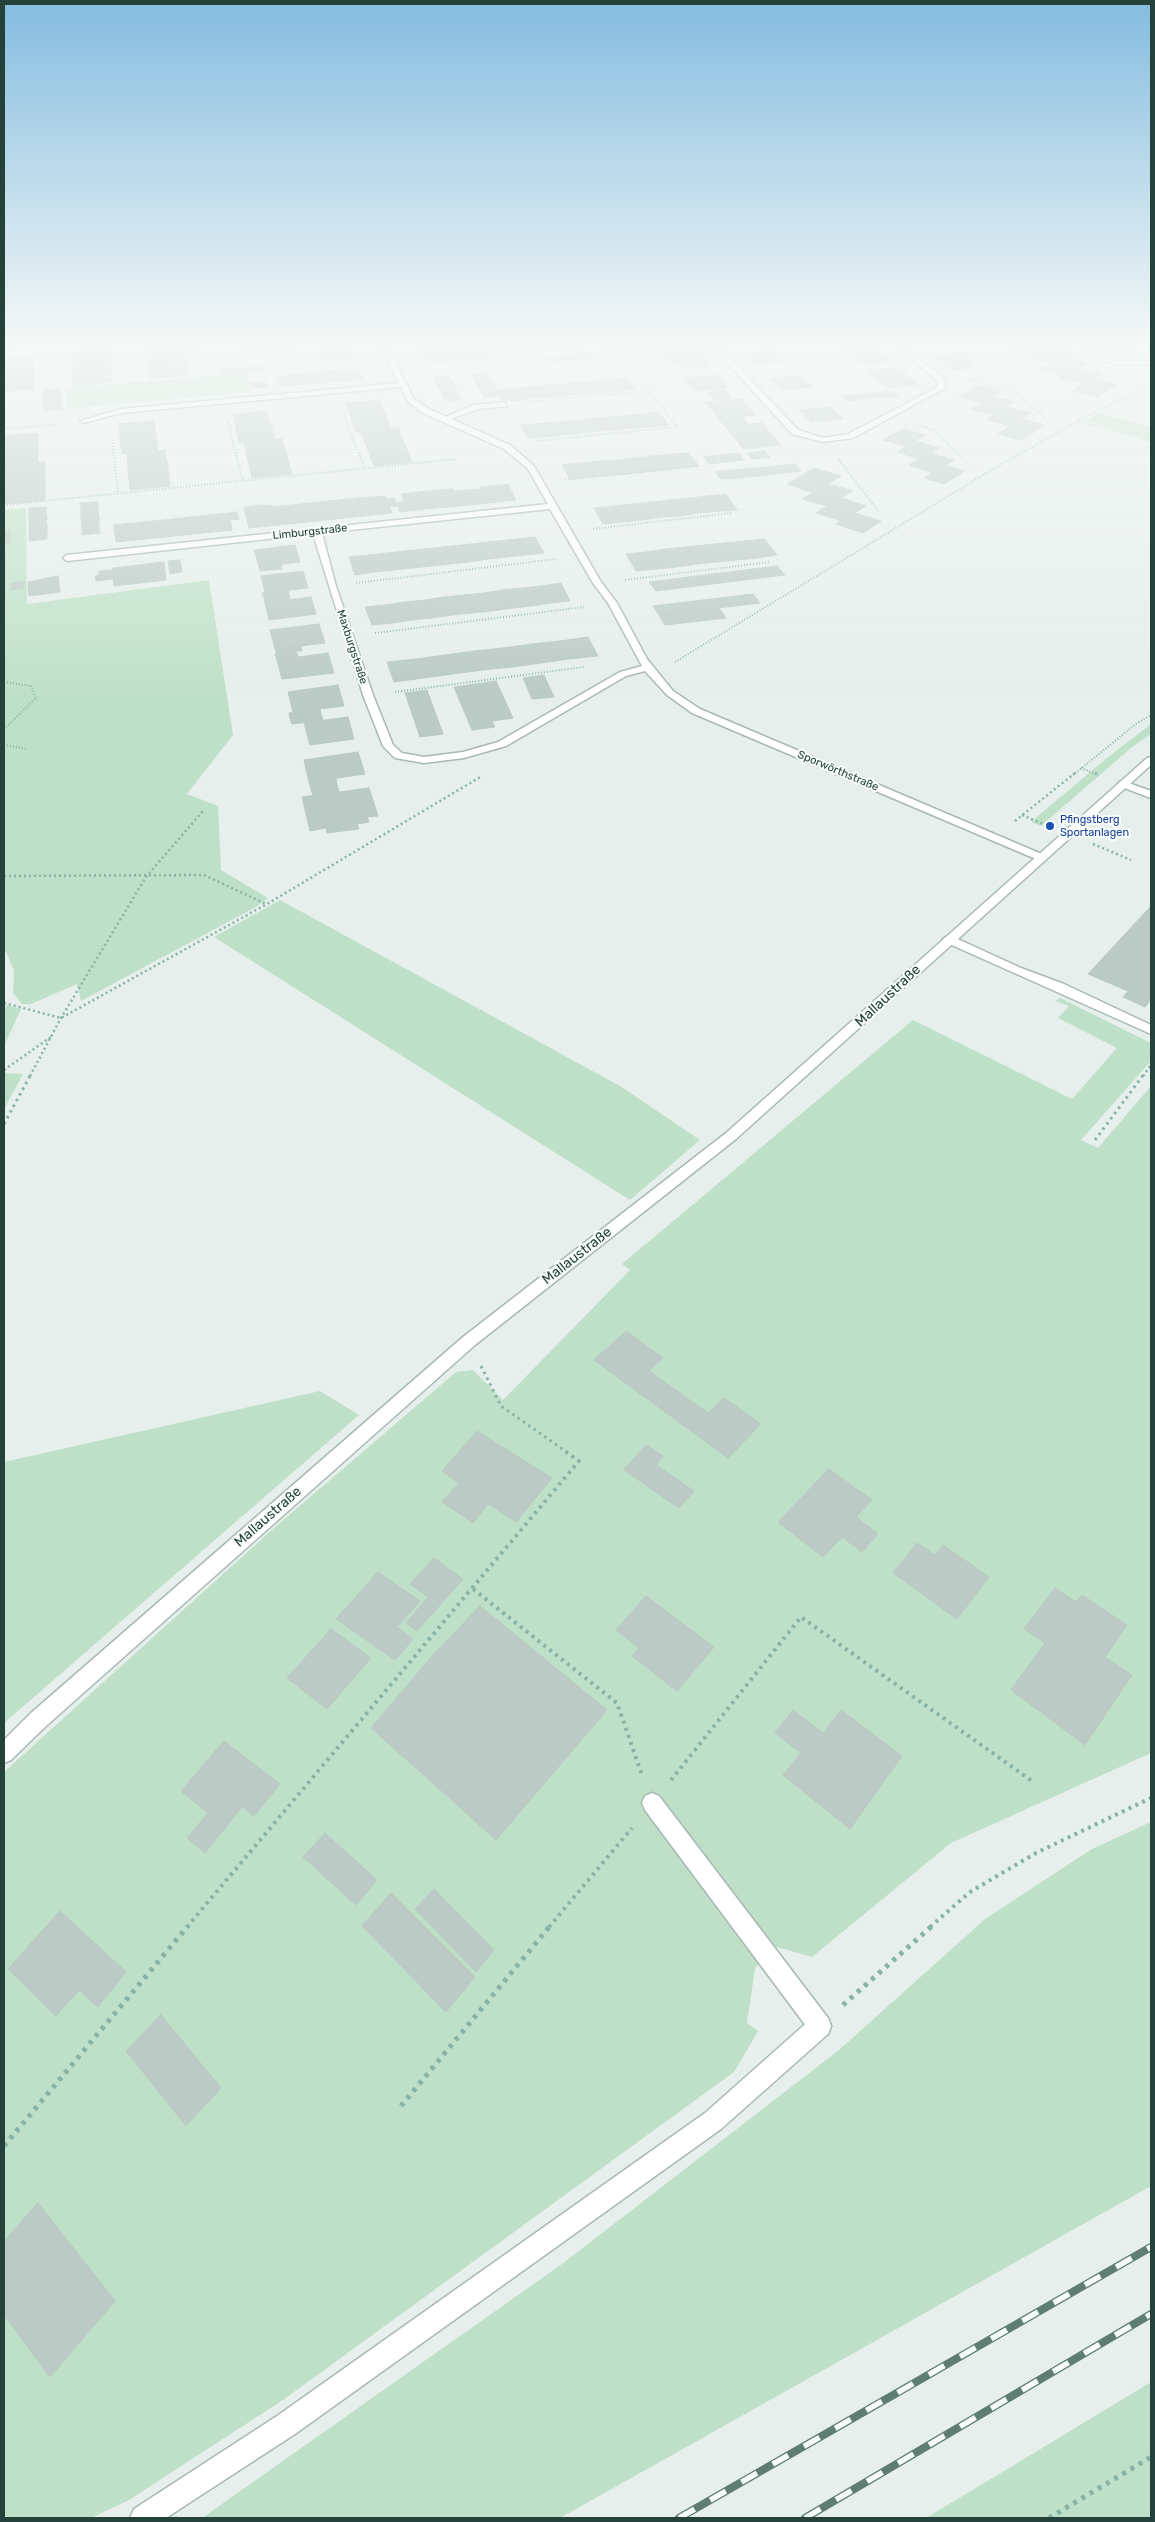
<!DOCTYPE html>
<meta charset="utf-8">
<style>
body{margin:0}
#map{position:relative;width:1155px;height:2522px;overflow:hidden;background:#e6efeb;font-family:Rubik,sans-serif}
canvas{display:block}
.frame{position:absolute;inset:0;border:5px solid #24423a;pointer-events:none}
</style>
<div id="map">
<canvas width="1155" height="2522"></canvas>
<div class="frame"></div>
</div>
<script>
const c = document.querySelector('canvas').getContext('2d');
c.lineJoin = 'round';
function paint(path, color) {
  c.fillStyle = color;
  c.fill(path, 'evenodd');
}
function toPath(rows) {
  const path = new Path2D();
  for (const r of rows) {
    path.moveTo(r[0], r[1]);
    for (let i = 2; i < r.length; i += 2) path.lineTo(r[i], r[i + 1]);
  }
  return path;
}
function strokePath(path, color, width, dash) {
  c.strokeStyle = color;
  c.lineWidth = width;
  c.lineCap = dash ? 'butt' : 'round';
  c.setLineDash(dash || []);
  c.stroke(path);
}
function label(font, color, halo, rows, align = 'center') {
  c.font = font + ' Rubik,sans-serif';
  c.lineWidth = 4.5;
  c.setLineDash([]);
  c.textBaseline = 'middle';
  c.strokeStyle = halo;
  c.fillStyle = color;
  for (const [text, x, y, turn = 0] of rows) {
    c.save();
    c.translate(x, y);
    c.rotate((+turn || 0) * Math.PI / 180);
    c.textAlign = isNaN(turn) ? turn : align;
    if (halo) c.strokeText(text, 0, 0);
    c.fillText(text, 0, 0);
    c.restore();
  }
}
paint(toPath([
 [246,373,251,392,67,409,65,388],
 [1099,413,1151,427,1151,440,1085,421],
 [26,508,27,604,209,580,233,735,187,794,218,806,221,870,268,898,256,907,81,1001,77,984,31,1004,22,1004,13,993,14,971,4,947,4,510],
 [1151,724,1151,734,1132,747,1041,826,1031,822,1108,757],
 [280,900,620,1086,700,1140,630,1200,214,937],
 [1060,998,1151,1043,1151,1061,1081,1140,1098,1148,1151,1086,1151,1753,951,1843,812,1957,777,1947,755,1968,747,2023,758,2031,734,2072,283,2400,129,2500,91,2518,4,2518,4,1772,274,1528,456,1372,473,1370,503,1400,630,1270,622,1264,913,1020,1072,1099,1117,1048,1058,1018,1069,1006,1055,1001],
 [6,1005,21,1009,4,1046,4,1014],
 [4,1073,23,1074,4,1109],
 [320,1391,359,1415,4,1723,4,1462],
 [1151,1822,1151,2186,560,2518,202,2518,562,2264,839,2050,985,1919,1092,1849],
 [1151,2382,1151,2518,926,2518,1024,2459]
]), '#bfe0c8');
const building = toPath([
 [182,343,185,359,148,362,146,346,182,343],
 [238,343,281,343,282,347,240,350,238,343],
 [281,343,325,343,282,347,281,343],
 [497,343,522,343,529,354,479,358,472,345,497,343],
 [528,343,590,343,592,345,533,350,528,343],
 [1002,343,1023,343,1028,347,1010,349,1002,343],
 [1103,343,1138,343,1139,344,1109,347,1103,343],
 [472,345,479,358,429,363,422,349,472,345],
 [1131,345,1138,349,1119,351,1113,346,1131,345],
 [350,346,354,357,323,360,319,349,350,346],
 [874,346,883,354,853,356,844,348,874,346],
 [1048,347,1072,353,1053,364,1029,358,1048,347],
 [110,350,111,366,73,369,72,353,110,350],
 [698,351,703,358,668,361,663,354,698,351],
 [774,351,784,362,755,364,745,354,774,351],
 [596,352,600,357,549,362,546,357,596,352],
 [964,353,976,364,947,367,932,355,964,353],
 [883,354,892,362,862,365,853,356,883,354],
 [34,356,33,373,4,375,4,359,34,356],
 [1064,357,1087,363,1064,376,1041,370,1064,357],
 [703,358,710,366,687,368,684,364,677,365,673,360,703,358],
 [185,359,188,375,150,379,148,362,185,359],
 [967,365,971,368,951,370,947,367,967,365],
 [111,366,112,382,73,386,73,369,111,366],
 [264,366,265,371,220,375,219,370,264,366],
 [898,367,908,376,877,379,868,370,898,367],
 [1078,368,1101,374,1084,384,1060,378,1078,368],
 [358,369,363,379,346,381,341,370,358,369],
 [341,370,346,381,329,382,325,371,341,370],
 [325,371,329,382,312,384,308,373,325,371],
 [33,373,33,389,4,392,4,375,33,373],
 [308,373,312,384,296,385,292,375,308,373],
 [487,373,497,390,501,396,484,397,471,374,487,373],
 [292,375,296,385,279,387,275,376,292,375],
 [718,375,723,381,689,384,684,378,718,375],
 [799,375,812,387,780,390,770,379,799,375],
 [449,376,462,399,446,401,433,377,449,376],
 [908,376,917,385,887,388,877,379,908,376],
 [628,378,636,389,620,391,612,379,628,378],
 [612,379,620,391,604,392,596,381,612,379],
 [1093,379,1117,385,1096,397,1072,391,1093,379],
 [596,381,604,392,587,394,579,382,596,381],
 [723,381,729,388,695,391,689,384,723,381],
 [266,382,267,387,251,388,250,383,266,382],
 [579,382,587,394,570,395,563,384,579,382],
 [563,384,570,395,554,397,546,385,563,384],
 [546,385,554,397,537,398,529,387,546,385],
 [980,385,1002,390,982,403,959,397,980,385],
 [529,387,537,398,520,400,513,388,529,387],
 [513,388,520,400,504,401,497,390,513,388],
 [61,389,62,409,44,411,43,390,61,389],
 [724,390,728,394,711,396,708,392,724,390],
 [893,391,899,396,846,401,841,396,893,391],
 [728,394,731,398,714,400,711,396,728,394],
 [992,397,1015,402,995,415,971,409,992,397],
 [741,399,748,407,712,410,705,402,741,399],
 [380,400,385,414,351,417,346,403,380,400],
 [748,407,755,415,719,419,712,410,748,407],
 [831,407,843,419,811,422,800,410,831,407],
 [1007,407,1031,413,1010,426,986,420,1007,407],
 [267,411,271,425,236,428,233,414,267,411],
 [659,412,668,425,651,427,642,414,659,412],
 [385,414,391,428,356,432,351,417,385,414],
 [642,414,651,427,634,428,625,416,642,414],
 [625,416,634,428,616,430,608,417,625,416],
 [608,417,616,430,599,431,590,419,608,417],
 [743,417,746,421,722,423,719,420,743,417],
 [590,419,599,431,581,433,573,421,590,419],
 [1021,419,1045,425,1022,440,998,434,1021,419],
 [154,421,156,435,120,439,119,424,154,421],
 [573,421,581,433,564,435,556,422,573,421],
 [746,421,749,424,725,426,722,423,746,421],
 [556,422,564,435,546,437,538,424,556,422],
 [762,423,771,434,734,437,725,426,762,423],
 [538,424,546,437,528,438,521,425,538,424],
 [271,425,275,439,239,443,236,428,271,425],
 [398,428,405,445,367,448,361,431,398,428],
 [903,429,926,435,906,446,883,440,903,429],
 [38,433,38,448,4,451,4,436,38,433],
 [771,434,781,445,743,449,734,437,771,434],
 [156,435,158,450,122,454,120,439,156,435],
 [282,439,287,456,248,460,244,442,282,439],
 [916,441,939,448,920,459,897,452,916,441],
 [405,445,412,462,374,466,367,448,405,445],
 [38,448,38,463,4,466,4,451,38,448],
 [165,450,168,467,128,471,127,453,165,450],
 [765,451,770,457,762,458,756,452,765,451],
 [756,452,762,458,753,459,747,453,756,452],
 [689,453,699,466,681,468,671,454,689,453],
 [739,453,744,460,735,461,730,454,739,453],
 [931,453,954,460,933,473,909,465,931,453],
 [671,454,681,468,663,470,653,456,671,454],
 [730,454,735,461,726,462,721,455,730,454],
 [721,455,726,462,717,463,712,456,721,455],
 [287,456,292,474,252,478,248,460,287,456],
 [653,456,663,470,644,472,635,458,653,456],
 [712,456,717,463,709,464,704,457,712,456],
 [635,458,644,472,626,474,617,460,635,458],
 [617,460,626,474,607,475,599,461,617,460],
 [599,461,607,475,589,477,581,463,599,461],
 [45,462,45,481,4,484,5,466,45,462],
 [581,463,589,477,570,479,562,465,581,463],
 [795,464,801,471,792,472,786,465,795,464],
 [786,465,792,472,783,473,777,466,786,465],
 [945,465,964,471,944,484,924,478,945,465],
 [777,466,783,473,774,474,768,467,777,466],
 [168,467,170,486,130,490,128,471,168,467],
 [768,467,774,474,766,475,760,468,768,467],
 [751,468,760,468,766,475,757,476,751,468],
 [751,468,757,476,748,477,742,469,751,468],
 [814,468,841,476,813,493,787,484,814,468],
 [742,469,748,477,739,478,733,470,742,469],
 [733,470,739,478,730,479,724,471,733,470],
 [724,471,730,479,721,479,715,472,724,471],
 [45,481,45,500,4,504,4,484,45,481],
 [508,484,516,500,488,503,480,487,508,484],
 [828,484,853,491,827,506,802,499,828,484],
 [453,489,461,506,435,508,427,491,453,489],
 [481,489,488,503,461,506,454,491,481,489],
 [427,491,435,508,408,511,401,494,427,491],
 [726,494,737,510,719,511,708,496,726,494],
 [385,496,392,513,364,516,357,498,385,496],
 [708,496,719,511,699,513,689,498,708,496],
 [357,498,364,516,335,519,329,501,357,498],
 [394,498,398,506,389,507,386,499,394,498],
 [689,498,699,513,680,516,670,500,689,498],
 [841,498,866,506,842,521,816,513,841,498],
 [670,500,680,516,661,517,651,502,670,500],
 [329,501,335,519,307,522,301,504,329,501],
 [97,502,98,505,81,507,80,503,97,502],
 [404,502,408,511,400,512,396,503,404,502],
 [651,502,661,517,642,520,632,504,651,502],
 [301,504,307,522,278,525,273,507,301,504],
 [632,504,642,520,623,522,613,506,632,504],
 [98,505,98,509,81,511,81,507,98,505],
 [262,505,273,506,278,525,249,528,244,507,262,505],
 [613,506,623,522,603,524,594,508,613,506],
 [46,507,46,511,29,512,29,508,46,507],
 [98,509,98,513,81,515,81,511,98,509],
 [46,511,46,515,29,516,29,512,46,511],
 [237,512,239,519,230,520,229,513,237,512],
 [98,513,99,517,81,519,81,515,98,513],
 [229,513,232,530,203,533,200,516,229,513],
 [855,513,881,521,863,533,836,524,855,513],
 [46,515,47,518,29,520,29,516,46,515],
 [200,516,203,533,174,536,172,519,200,516],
 [99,517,99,521,82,523,81,519,99,517],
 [47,518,46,522,29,524,29,520,47,518],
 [172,519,174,536,145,539,143,522,172,519],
 [99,521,99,525,82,527,82,523,99,521],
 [46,522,47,526,29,528,29,524,46,522],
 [143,522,145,539,116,542,114,525,143,522],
 [99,525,99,529,82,531,82,527,99,525],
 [47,526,47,531,29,532,29,528,47,526],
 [99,529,100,533,82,535,82,531,99,529],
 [9,530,10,542,4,543,4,531,9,530],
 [47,531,47,535,29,536,29,532,47,531],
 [47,535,47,539,29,541,29,536,47,535],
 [535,537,544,553,525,555,517,539,535,537],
 [517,539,525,555,507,557,498,541,517,539],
 [764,539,777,555,757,558,745,541,764,539],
 [498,541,507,557,488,559,480,543,498,541],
 [745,541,757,558,737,560,725,543,745,541],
 [480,543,488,559,469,562,462,545,480,543],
 [725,543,737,560,717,562,705,545,725,543],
 [295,545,300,562,259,567,254,550,295,545],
 [462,545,469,562,450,564,443,547,462,545],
 [705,545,717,562,697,564,686,547,705,545],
 [443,547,450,564,432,566,424,549,443,547],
 [686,547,697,564,677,567,666,549,686,547],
 [424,549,432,566,413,568,406,551,424,549],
 [666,549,677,567,657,569,646,552,666,549],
 [406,551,413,568,394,570,387,553,406,551],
 [646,552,657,569,636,571,626,554,646,552],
 [387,553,394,570,374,572,368,555,387,553],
 [368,555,374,572,355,575,349,557,368,555],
 [180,560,182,572,170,574,168,561,180,560],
 [164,562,166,580,114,586,113,568,164,562],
 [281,564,282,569,260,571,259,567,281,564],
 [777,566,785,575,656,591,649,582,777,566],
 [113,570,113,579,96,581,95,576,99,575,99,571,113,570],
 [303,571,308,588,265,593,261,576,303,571],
 [58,576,60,592,29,596,28,582,58,576],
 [24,582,24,588,11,590,11,583,24,582],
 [561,583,570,601,551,603,541,586,561,583],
 [541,586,551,603,531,606,522,588,541,586],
 [522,588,531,606,512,608,503,590,522,588],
 [288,590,289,595,264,598,262,593,288,590],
 [503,590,512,608,492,611,484,593,503,590],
 [484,593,492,611,472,613,464,595,484,593],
 [753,594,760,603,659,615,653,606,753,594],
 [289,595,290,600,265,603,264,598,289,595],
 [464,595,472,613,452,615,444,597,464,595],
 [311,597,316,614,269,620,265,603,311,597],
 [444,597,452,615,432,618,425,600,444,597],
 [425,600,432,618,412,620,405,602,425,600],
 [405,602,412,620,392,623,385,605,405,602],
 [385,605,392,623,372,625,365,607,385,605],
 [719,608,726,618,665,625,659,615,719,608],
 [319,624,325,643,275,649,270,630,319,624],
 [588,637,598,656,569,659,560,641,588,637],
 [560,641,569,659,541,663,532,644,560,641],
 [532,644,541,663,512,667,503,648,532,644],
 [301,646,302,651,296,651,277,654,275,649,301,646],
 [503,648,512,667,482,670,474,651,503,648],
 [296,651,298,657,277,660,275,654,296,651],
 [474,651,482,670,453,674,445,655,474,651],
 [328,653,334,673,282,679,277,660,328,653],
 [445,655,453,674,423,678,416,659,445,655],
 [416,659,423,678,394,682,387,662,416,659],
 [544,675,554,697,532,699,523,678,544,675],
 [496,681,513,718,492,721,476,684,496,681],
 [476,684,492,721,495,727,472,730,454,687,476,684],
 [338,685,344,706,293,712,288,692,338,685],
 [427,690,443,734,420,737,405,693,427,690],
 [320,709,321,714,290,718,289,713,320,709],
 [321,714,323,720,292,724,290,718,321,714],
 [348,717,354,739,310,745,304,723,348,717],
 [358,752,365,774,309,782,304,760,358,752],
 [336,779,337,785,311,789,309,782,336,779],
 [337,785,339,792,313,795,311,789,337,785],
 [369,788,378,816,367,817,369,822,357,824,359,829,327,833,326,828,310,831,302,797,369,788],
 [1151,906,1151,999,1145,1007,1123,997,1128,991,1088,974,1151,906],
 [626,1331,663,1358,649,1371,708,1413,724,1398,761,1424,728,1458,594,1360,626,1331],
 [477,1431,552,1478,516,1522,488,1504,473,1523,442,1502,459,1483,442,1471,477,1431],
 [646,1445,663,1456,656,1465,694,1491,679,1508,624,1470,646,1445],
 [829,1469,872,1500,856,1517,878,1534,862,1552,842,1537,823,1557,778,1522,829,1469],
 [917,1543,935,1555,943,1545,989,1577,957,1619,893,1573,917,1543],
 [434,1558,463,1579,417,1631,406,1623,428,1597,410,1584,434,1558],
 [378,1572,420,1601,397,1627,413,1639,395,1660,336,1619,378,1572],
 [1055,1588,1076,1602,1082,1595,1127,1625,1105,1657,1132,1675,1085,1745,1011,1690,1045,1643,1024,1629,1055,1588],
 [646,1596,714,1647,677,1691,632,1656,639,1648,616,1630,646,1596],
 [480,1606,607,1710,496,1840,445,1794,511,1720,434,1654,480,1606],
 [331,1629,371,1658,327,1709,287,1678,331,1629],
 [434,1654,511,1720,445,1794,371,1728,434,1654],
 [793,1710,823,1733,841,1710,902,1756,850,1829,783,1775,801,1753,775,1733,793,1710],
 [224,1741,280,1784,254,1816,242,1807,205,1853,187,1838,208,1813,181,1791,224,1741],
 [325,1833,377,1880,356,1905,303,1857,325,1833],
 [434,1889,494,1950,476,1972,415,1909,434,1889],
 [391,1893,475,1977,446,2012,362,1926,391,1893],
 [60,1911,126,1972,98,2007,79,1990,56,2016,8,1969,60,1911],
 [161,2015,221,2088,186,2126,126,2051,161,2015],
 [38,2203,115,2301,50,2377,4,2315,4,2241,38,2203]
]);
paint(building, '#bbcac4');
strokePath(building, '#b8c9c2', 1);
const service = toPath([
 [603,343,609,343,614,349,619,350,701,343,716,344,619,354,610,352,603,343],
 [504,402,507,406,478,409,445,421,441,419,474,405,504,402],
 [1123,781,1151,791,1151,798,1119,786,1119,782,1123,781],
 [949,935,1021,968,1064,984,1151,1025,1151,1034,945,942,943,939,949,935],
 [652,1793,659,1796,828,2018,831,2026,828,2034,820,2037,812,2034,645,1810,642,1803,645,1796,652,1793]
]);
const minor = toPath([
 [4,343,24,343,4,346,4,343],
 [379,343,385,343,414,399,429,409,510,445,534,466,601,582,617,603,647,659,673,691,700,709,1044,855,1044,859,1036,859,692,713,667,695,645,671,626,676,506,746,464,758,424,763,395,758,383,746,363,695,313,534,67,561,63,558,67,555,548,504,528,469,504,449,423,413,408,402,401,387,121,413,84,423,80,421,121,409,399,383,379,343],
 [550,509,593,583,608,603,642,666,620,672,498,742,463,752,424,757,402,753,393,745,373,695,336,586,322,533,550,509],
 [709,343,716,343,798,430,823,438,848,434,938,387,938,382,894,343,901,343,945,379,945,388,853,438,823,442,792,434,709,343],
 [1078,343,1085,343,1105,357,1118,361,1151,361,1151,365,1115,364,1101,359,1078,343],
 [820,2015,828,2018,831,2026,828,2034,721,2129,295,2434,166,2518,130,2518,134,2509,277,2416,705,2113,812,2018,820,2015]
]);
const tertiary = toPath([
 [1151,757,1151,765,736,1139,475,1345,45,1727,11,1760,4,1763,4,1740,31,1713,463,1337,726,1133,1147,758,1151,757]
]);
strokePath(service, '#a8b8b2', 3);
strokePath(minor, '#a8b8b2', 3);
strokePath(tertiary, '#a8b8b2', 3);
strokePath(toPath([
 [184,351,194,350],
 [187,367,198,366,193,343],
 [634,372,677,427],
 [977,379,1041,345,1051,343],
 [965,380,976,380,1010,389,1045,417],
 [525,402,649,391],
 [343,413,365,469],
 [1079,421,1151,441],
 [228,423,243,481],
 [921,426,935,430,961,458],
 [4,429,60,424],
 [112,437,118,493],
 [537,441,677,427],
 [839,460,879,512],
 [565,480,699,466],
 [4,505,457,459],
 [593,529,731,513],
 [625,580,769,562],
 [356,583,556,559],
 [375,633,584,607],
 [675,662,998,466,1085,417,1146,387],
 [4,682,31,686,36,698,4,729],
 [395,692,584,667],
 [4,745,27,749],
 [1081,768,1098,775],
 [1073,775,1136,724,1151,715]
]), '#86b3a5', 2, [1, 2]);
strokePath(toPath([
 [1095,773,1099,775],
 [1022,815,1043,824],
 [1015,821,1075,773],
 [1093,844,1131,860],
 [4,876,204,875,266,904],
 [4,1003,61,1018,267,904,482,776],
 [4,1070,51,1037],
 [30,1076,61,1018,146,877,203,811],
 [1143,1076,1151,1065]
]), '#86b3a5', 2.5, [2, 3]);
strokePath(toPath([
 [4,1124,31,1074],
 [1095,1140,1144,1074],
 [481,1366,501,1406,568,1453]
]), '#86b3a5', 3, [2.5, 4]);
strokePath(toPath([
 [473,1589,617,1703,642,1775],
 [671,1780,801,1617,1032,1781],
 [187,1927,579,1461,566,1452],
 [549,1927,632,1828],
 [930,1927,970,1892,1036,1853,1151,1798]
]), '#86b3a5', 4, [3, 4.5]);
strokePath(toPath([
 [843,2005,932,1926],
 [401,2106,550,1926],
 [4,2146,188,1926],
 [1049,2518,1151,2457]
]), '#86b3a5', 5, [4, 5.5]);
paint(service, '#fff');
paint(minor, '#fff');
paint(tertiary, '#fff');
const rail = toPath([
 [679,2518,1151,2247],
 [805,2518,1151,2314]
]);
strokePath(rail, '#5f7d75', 8);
strokePath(rail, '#f7fbf9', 5.5, [18]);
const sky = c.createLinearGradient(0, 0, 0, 696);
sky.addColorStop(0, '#84bce0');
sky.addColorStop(0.49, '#f4f8f6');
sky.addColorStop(1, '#f4f8f600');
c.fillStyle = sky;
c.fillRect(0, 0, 1155, 696);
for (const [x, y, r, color] of [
 [1050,826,5,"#1a4fb4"]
]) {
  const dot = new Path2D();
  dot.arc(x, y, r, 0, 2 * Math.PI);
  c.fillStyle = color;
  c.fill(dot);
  strokePath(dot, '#f7fbf9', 2);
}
label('11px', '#24423a', '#f7fbf9', [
 ["Limburgstraße",310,532,-6],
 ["Maxburgstraße",352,647,72],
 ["Sporwörthstraße",838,771,23]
]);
label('11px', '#164399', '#f7fbf9', [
 ["Pfingstberg",1060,820],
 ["Sportanlagen",1060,833]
], 'left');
label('14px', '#24423a', '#f7fbf9', [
 ["Mallaustraße",888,996,-43],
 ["Mallaustraße",577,1256,-38],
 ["Mallaustraße",268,1517,-41]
]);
</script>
